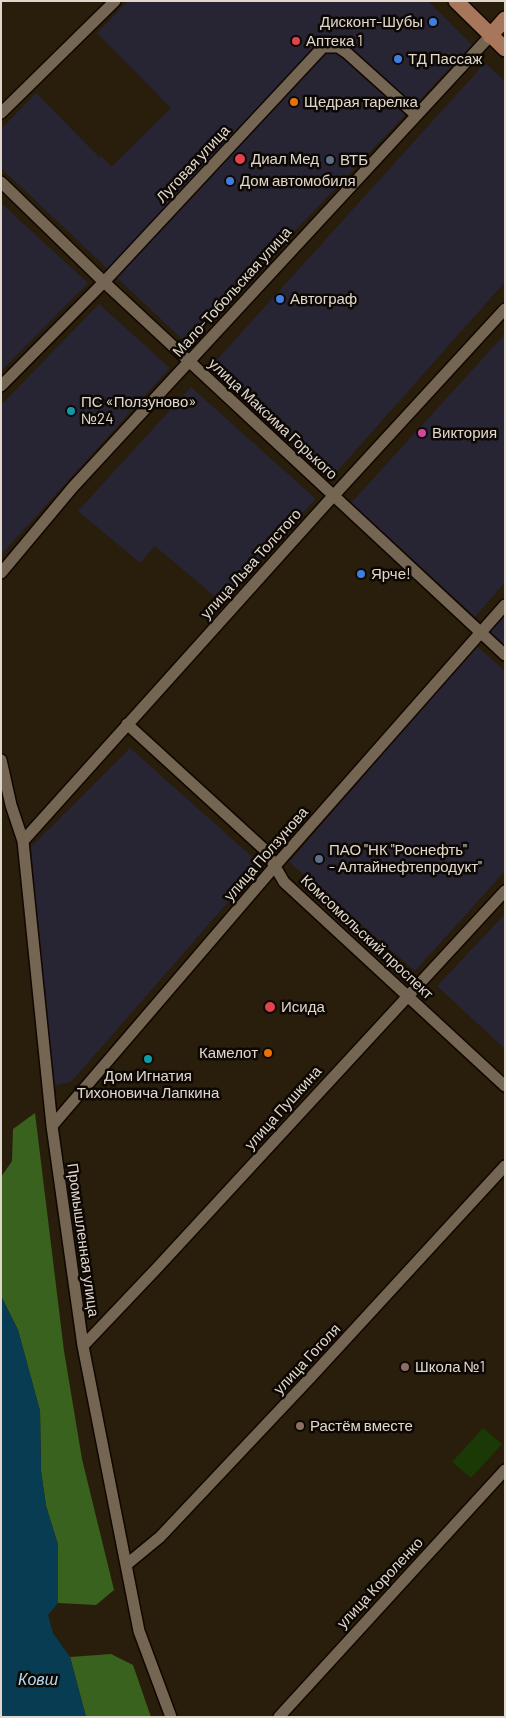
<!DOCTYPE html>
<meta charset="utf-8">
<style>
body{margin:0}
#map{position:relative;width:506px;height:1718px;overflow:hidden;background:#291d0b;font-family:Barlow,sans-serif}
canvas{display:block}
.frame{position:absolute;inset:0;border:2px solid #e0d7cd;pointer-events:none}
</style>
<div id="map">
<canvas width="506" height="1718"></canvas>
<div class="frame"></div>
</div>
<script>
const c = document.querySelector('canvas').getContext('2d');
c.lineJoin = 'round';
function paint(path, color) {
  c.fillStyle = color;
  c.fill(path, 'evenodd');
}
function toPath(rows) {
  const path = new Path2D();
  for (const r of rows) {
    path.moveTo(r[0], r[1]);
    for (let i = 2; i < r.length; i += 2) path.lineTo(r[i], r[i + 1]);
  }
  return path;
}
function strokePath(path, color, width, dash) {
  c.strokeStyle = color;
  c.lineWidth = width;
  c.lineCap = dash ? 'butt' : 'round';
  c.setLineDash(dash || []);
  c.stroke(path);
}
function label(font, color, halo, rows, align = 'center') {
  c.font = font + ' Barlow,sans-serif';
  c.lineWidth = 5;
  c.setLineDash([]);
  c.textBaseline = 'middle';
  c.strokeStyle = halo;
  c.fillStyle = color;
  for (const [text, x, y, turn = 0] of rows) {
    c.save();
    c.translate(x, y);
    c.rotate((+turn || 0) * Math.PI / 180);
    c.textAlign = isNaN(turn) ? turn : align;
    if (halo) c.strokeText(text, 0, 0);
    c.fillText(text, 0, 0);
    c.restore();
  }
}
paint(toPath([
 [128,1,428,1,472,45,187,344,1,168,1,129,36,93,99,157,101,156,112,166,171,108,97,33],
 [485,63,505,81,505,282,332,477,213,364],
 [1,203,88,283,1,371],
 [99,304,170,368,1,555,1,405],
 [505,334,505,582,475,617,351,503],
 [191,387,316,499,220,601,155,546,140,563,78,511],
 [505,608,505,649,484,631],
 [477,646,505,671,505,871,415,971,289,862],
 [130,748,258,862,243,885,71,1082,49,1087,31,847],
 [505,914,505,1049,437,986]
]), '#272434');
paint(toPath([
 [483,1428,502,1444,471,1478,452,1462]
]), '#1b3904');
paint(toPath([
 [35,1113,64,1351,82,1459,114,1590,96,1605,58,1603,58,1545,46,1506,41,1471,40,1411,18,1330,1,1296,1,1177,12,1161,13,1129],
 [111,1654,133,1665,151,1717,86,1717,70,1657]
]), '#39621e');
paint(toPath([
 [1,1296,18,1330,40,1411,41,1471,46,1506,58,1545,58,1603,48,1615,53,1633,70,1657,86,1717,1,1717]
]), '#073c53');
const minor = toPath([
 [1,113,115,1],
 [1,182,104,282,505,655],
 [1,386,104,282,323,47,338,47,347,53,416,115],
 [1,573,73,487,490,36],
 [127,724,266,851,284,882,505,1086],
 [1,760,11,805,23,841,52,1126,83,1346,139,1631,171,1717],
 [23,841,325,505,505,309],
 [52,1126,275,866,505,605],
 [83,1346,158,1267,505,891],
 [126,1565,160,1537,310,1378,505,1166],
 [279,1717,505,1470]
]);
const major = toPath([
 [456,1,505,49],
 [490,36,505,19]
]);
strokePath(minor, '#110700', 14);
strokePath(major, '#110700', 18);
strokePath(minor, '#756653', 11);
strokePath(major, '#a8765a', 15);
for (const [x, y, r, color] of [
 [433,22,5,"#3f7fe0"],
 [296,41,5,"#e0444e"],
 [398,59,5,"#3f7fe0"],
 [294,102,5,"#e8710a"],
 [240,159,6,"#e0444e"],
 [330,160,5,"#5c6f8a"],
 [230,181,5,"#3f7fe0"],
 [280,299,5,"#3f7fe0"],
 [71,411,5,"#0f9aa8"],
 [422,433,5,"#d1479c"],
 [361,574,5,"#3f7fe0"],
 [319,859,5,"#5c6f8a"],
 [270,1007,6,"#e0444e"],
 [268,1053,5,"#e8710a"],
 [148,1059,5,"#0f9aa8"],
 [405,1367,5,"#8d6e63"],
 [300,1426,5,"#8d6e63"]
]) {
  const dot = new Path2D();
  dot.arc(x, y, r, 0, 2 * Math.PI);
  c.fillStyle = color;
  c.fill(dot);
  strokePath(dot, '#0d0803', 2);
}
label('15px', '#e0d7cd', '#0d0803', [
 ["Дисконт-Шубы",423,22,"right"],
 ["Аптека 1",306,41],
 ["ТД Пассаж",408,59],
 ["Щедрая тарелка",304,102],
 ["Диал Мед",251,159],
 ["ВТБ",340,160],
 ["Дом автомобиля",240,181],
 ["Автограф",290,299],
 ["ПС «Ползуново»",81,402],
 ["№24",81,419],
 ["Виктория",432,433],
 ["Ярче!",371,574],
 ["ПАО \"НК \"Роснефть\"",329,850],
 ["- Алтайнефтепродукт\"",329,867],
 ["Исида",281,1007],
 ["Камелот",258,1053,"right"],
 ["Дом Игнатия",148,1076,"center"],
 ["Тихоновича Лапкина",148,1093,"center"],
 ["Школа №1",415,1367],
 ["Растём вместе",310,1426]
], 'left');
label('15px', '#e0d7cd', '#0d0803', [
 ["Луговая улица",193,164,-47],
 ["Мало-Тобольская улица",232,292,-48],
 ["улица Максима Горького",273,419,43],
 ["улица Льва Толстого",251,564,-48],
 ["улица Ползунова",266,854,-49],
 ["Комсомольский проспект",367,937,43],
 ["улица Пушкина",283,1108,-48],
 ["Промышленная улица",83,1240,82],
 ["улица Гоголя",307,1359,-47],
 ["улица Короленко",380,1583,-47]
]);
label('italic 16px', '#b0daf2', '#0d0803', [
 ["Ковш",38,1680]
]);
</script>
